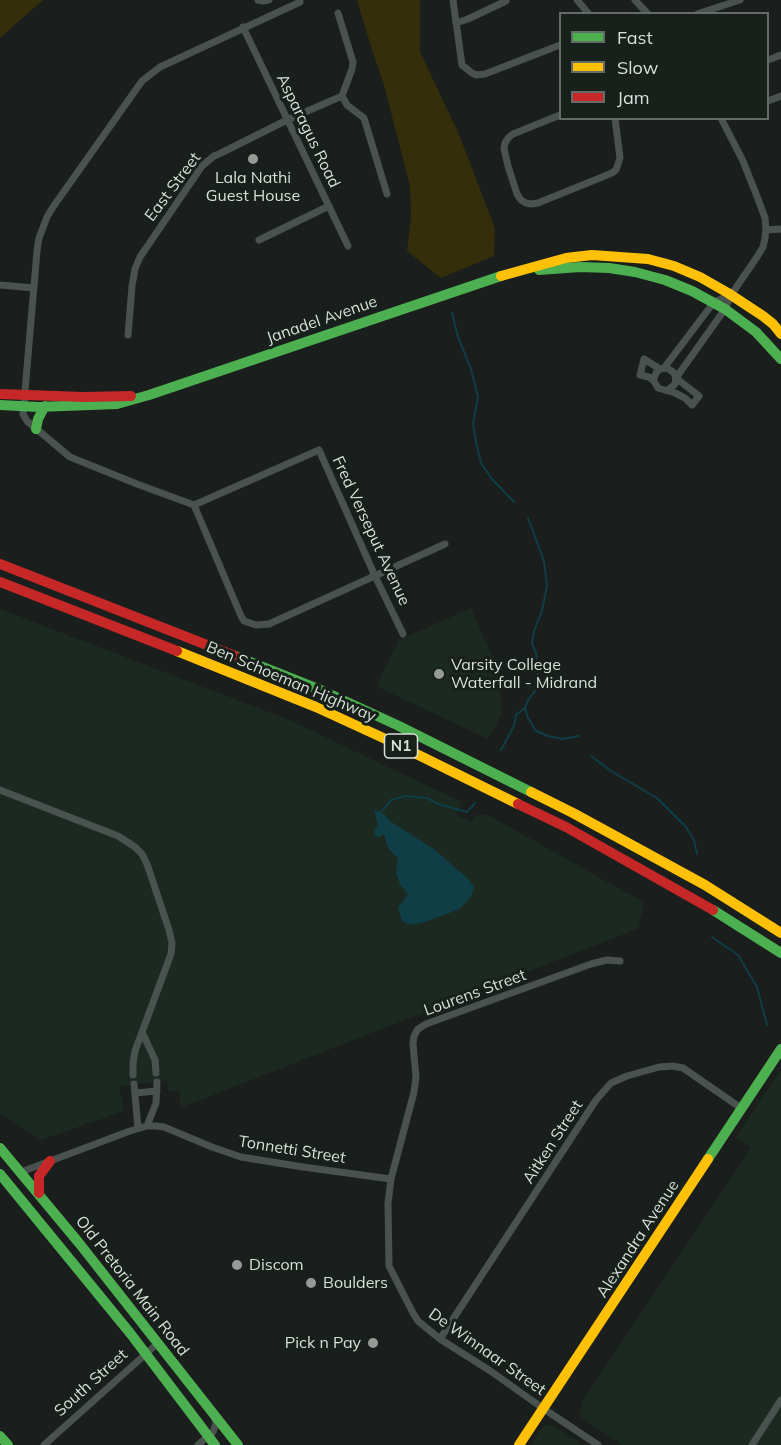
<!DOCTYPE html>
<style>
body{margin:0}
#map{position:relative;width:781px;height:1445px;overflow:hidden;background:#1a1e1c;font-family:Mulish,sans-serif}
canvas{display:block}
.legend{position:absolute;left:559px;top:12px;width:210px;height:108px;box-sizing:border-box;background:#18201b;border:2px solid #656c68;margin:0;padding:8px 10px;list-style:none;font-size:18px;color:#d9dfdb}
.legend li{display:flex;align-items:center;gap:12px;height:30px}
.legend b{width:30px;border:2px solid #656c68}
</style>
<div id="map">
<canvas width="781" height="1445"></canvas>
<ul class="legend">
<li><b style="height:8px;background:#4caf50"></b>Fast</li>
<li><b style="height:8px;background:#ffc107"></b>Slow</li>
<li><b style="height:8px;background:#c62828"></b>Jam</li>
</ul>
</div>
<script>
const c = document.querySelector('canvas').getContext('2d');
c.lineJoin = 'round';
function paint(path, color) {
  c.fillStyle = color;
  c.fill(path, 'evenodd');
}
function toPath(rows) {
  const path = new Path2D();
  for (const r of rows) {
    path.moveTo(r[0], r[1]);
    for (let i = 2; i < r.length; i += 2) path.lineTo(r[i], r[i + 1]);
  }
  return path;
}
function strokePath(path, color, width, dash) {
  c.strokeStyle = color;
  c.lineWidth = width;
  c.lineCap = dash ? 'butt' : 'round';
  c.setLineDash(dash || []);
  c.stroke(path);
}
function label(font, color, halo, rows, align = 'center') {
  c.font = font + ' Mulish,sans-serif';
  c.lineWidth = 6;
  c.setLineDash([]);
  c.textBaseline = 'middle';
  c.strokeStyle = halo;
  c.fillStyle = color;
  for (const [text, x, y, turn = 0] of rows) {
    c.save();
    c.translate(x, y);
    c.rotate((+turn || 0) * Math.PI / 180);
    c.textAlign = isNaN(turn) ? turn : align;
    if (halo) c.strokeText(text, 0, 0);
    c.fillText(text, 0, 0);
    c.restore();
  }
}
paint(toPath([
 [471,608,495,663,503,712,488,739,376,686,399,640],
 [0,609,287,719,462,802,457,816,471,822,475,815,483,814,490,816,645,903,637,929,180,1108,179,1091,169,1091,168,1081,119,1086,124,1111,41,1140,0,1113],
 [781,1069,781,1445,622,1445,579,1416,583,1400,751,1148,736,1137],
 [552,1425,583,1445,531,1445,543,1426]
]), '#1c2921');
paint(toPath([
 [0,0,43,0,0,38],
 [357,0,420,0,420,52,458,132,495,228,494,256,441,278,407,251,411,217,410,186,384,85,372,50]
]), '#352e0a');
paint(toPath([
 [374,810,381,812,393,823,435,850,467,878,474,887,471,896,460,909,425,922,410,925,402,921,398,908,408,894,400,884,396,873,398,858,388,848,384,834,379,837,375,835,375,829,378,825]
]), '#0f3e47');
strokePath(toPath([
 [452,313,458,337,471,369,478,397,473,424,476,442,481,463,491,478,514,502],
 [528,518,544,561,547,586,542,611,534,631,532,644,536,653,538,672,537,681,535,691,528,700,525,708,528,718,536,731,548,736,562,739,579,736],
 [501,750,514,726,516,715,525,708],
 [591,756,611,771,657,798,686,827,694,840,697,854],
 [381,812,391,800,405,796,427,798,438,804,467,812,475,803],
 [712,937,738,955,757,987,767,1025]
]), '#0f3e47', 2);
strokePath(toPath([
 [258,0,263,1,269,0],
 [300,0,300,2,160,67,142,81,53,207,47,217,39,238,37,251,23,414,27,421,70,457,137,484,194,505,319,450,375,576,403,634],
 [453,0,462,65,472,73,476,75,485,74,560,45],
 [577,0,589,14],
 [635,0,648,14],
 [338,13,353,62,352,69,342,96],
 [697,14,740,0],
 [456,23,468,19,506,1],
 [243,27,348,246],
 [768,60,781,55],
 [342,96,347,105,364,118,387,194],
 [768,101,781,96],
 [560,115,513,134,509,137,505,143,504,149,508,166,517,194,521,200,526,203,531,204,538,203,612,173,616,170,620,158,615,118],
 [766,230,781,229],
 [259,240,329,206],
 [0,285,34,288],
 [128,335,132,286,135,269,140,257,202,166,214,156,221,153,287,120,342,96],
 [664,368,714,302,731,295],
 [654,381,649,377,640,375,644,359,660,369],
 [668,390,674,385,676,382,675,375,673,372,667,368,660,369,657,371,654,378,654,381,658,388,675,393,685,398,692,405,699,396,676,378,725,309,731,295,757,257,763,247,765,238,766,230,765,218,758,199,743,161,721,118],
 [194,505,241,616,244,621,256,625,269,624,445,544],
 [0,790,118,836,135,847,142,854,147,864,169,930,172,943,171,954,135,1051,133,1063,133,1075],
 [142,1032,155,1060,156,1073],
 [134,1084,138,1128],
 [135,1093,157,1091],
 [147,1126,156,1103,157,1082],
 [21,1172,130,1131,147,1126,156,1126,164,1127,212,1147,241,1157,303,1167,391,1179],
 [440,1339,596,1100,611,1083,627,1076,659,1067,673,1066,683,1068,741,1108],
 [44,1445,158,1343],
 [198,1445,213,1432,216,1423,214,1416],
 [598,1445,544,1409,489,1370,440,1339,418,1321,413,1313,389,1266,388,1203,391,1179,414,1092,416,1077,413,1044,414,1036,418,1029,426,1024,591,964,607,960,620,961],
 [752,1445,781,1400]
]), '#4a5250', 7);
strokePath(toPath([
 [539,270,580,267,609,268,635,272,665,280,692,291,725,309,756,332,781,359],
 [0,405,38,407,117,404,149,395,501,276],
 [36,429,38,419,45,406],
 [235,656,323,691,399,726,531,792],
 [713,910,781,953],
 [0,1148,79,1243,238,1445],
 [708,1159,781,1049],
 [0,1174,130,1333,215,1445],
 [0,1436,8,1445]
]), '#4caf50', 10);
strokePath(toPath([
 [501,276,566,258,592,255,648,259,674,266,700,277,728,293,763,316,773,324,781,334],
 [177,651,316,707,392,742,518,804],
 [531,792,573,813,705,885,781,933],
 [519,1445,708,1159]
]), '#ffc107', 10);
strokePath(toPath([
 [0,394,84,397,131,396],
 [0,564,235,656],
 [0,582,177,651],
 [518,804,566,827,713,910],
 [39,1193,39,1176,50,1161]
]), '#c62828', 10);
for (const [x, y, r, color] of [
 [253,159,6,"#969b98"],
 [439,674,6,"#969b98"],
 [237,1265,6,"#969b98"],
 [311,1283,6,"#969b98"],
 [373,1343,6,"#969b98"]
]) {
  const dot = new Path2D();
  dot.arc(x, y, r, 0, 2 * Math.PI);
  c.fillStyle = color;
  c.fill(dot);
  strokePath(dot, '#18201b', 2);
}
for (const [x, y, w] of [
 [401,746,33]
]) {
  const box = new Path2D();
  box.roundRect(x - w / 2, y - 12, w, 24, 4.5);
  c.fillStyle = '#18201b';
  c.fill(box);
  strokePath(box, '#d9dfdb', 1.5);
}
label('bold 15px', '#d9dfdb', null, [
 ["N1",401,746]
]);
label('16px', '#d9dfdb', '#18201b', [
 ["Asparagus Road",308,131,64],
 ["East Street",173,187,-53],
 ["Janadel Avenue",322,320,-19],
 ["Fred Verseput Avenue",371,531,65],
 ["Ben Schoeman Highway",291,682,23],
 ["Lourens Street",475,993,-20],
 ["Aitken Street",553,1142,-57],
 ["Tonnetti Street",292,1150,9],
 ["Alexandra Avenue",638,1239,-57],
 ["Old Pretoria Main Road",132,1286,52],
 ["De Winnaar Street",487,1352,35],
 ["South Street",91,1383,-42]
]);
label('16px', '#d9dfdb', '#18201b', [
 ["Lala Nathi",253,178,"center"],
 ["Guest House",253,196,"center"],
 ["Varsity College",451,665],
 ["Waterfall - Midrand",451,683],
 ["Discom",249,1265],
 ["Boulders",323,1283],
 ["Pick n Pay",361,1343,"right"]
], 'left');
</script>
